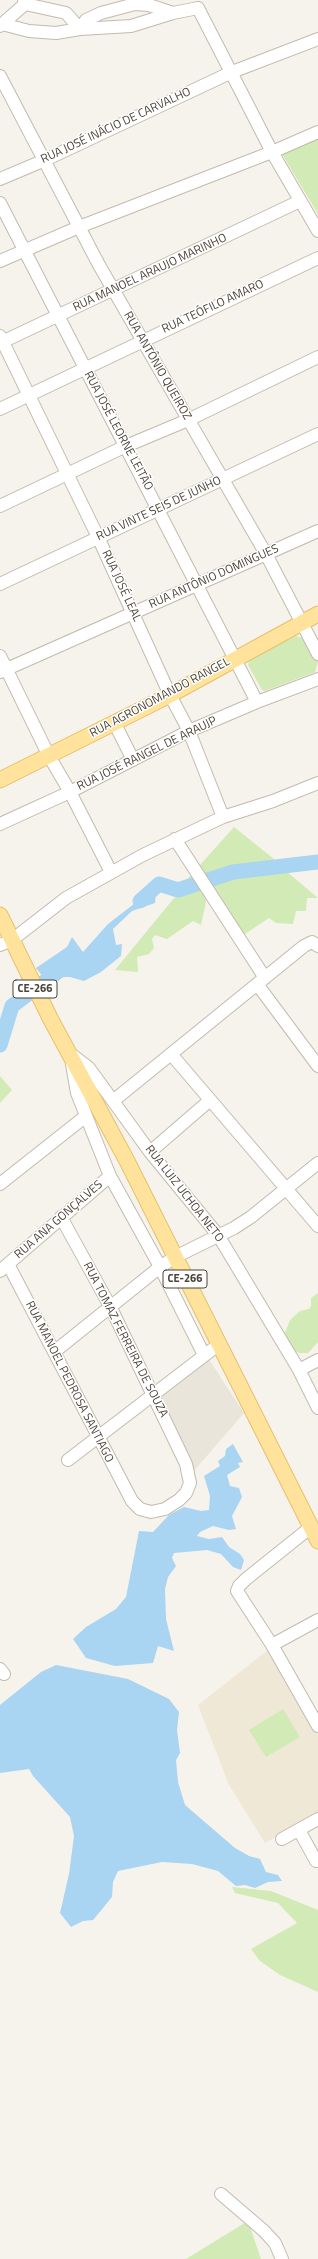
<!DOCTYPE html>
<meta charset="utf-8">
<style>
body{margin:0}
canvas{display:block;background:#f6f3ec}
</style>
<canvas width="318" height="2259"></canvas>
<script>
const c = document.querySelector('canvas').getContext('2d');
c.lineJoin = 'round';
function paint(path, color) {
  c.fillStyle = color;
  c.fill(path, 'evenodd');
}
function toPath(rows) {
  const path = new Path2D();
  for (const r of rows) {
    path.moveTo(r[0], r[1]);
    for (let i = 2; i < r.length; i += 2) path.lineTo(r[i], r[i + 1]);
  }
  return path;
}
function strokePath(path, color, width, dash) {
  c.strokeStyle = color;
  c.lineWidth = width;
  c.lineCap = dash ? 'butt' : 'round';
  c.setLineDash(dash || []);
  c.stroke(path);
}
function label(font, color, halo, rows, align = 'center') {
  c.font = font + ' "Titillium Web",sans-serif';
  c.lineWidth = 3;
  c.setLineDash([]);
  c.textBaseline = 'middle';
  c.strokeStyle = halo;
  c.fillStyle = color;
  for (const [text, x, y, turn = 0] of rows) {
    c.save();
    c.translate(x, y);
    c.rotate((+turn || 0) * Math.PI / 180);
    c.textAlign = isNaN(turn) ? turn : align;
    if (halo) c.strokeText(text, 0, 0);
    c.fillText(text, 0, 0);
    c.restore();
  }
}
paint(toPath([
 [208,1358,244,1413,193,1472,153,1395]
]), '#eae5da');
paint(toPath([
 [268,1650,318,1735,318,1813,265,1843,229,1785,198,1705]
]), '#efe8d6');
paint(toPath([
 [318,137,318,214,282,154],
 [296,636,306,639,318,662,315,672,265,691,262,690,248,665,250,658],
 [234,827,279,863,235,868,183,884],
 [286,871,318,898,307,898,306,911,296,911,293,924,276,923,269,918,242,936,211,883,234,876],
 [205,887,206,902,201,925,193,921,167,939,155,935,152,939,154,948,149,954,137,957,138,972,115,970,174,898],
 [0,1076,12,1090,0,1103],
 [318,1293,318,1342,308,1353,299,1353,289,1347,283,1338,290,1320,300,1311,309,1309,311,1306,311,1298],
 [283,1709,300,1737,266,1757,249,1730],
 [232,1887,271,1891,318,1910,318,1992,280,1975,260,1961,251,1949,297,1923,278,1903,235,1893],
 [248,2221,261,2259,186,2259]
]), '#d2eab5');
paint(toPath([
 [161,883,179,888,156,893,155,903,132,911,113,929,116,945,122,944,121,956,101,972,84,981,70,977,62,977,57,964,44,978,36,968,67,947,72,937,83,952,108,924],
 [233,1444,243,1462,238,1463,240,1467,227,1475,230,1486,239,1488,242,1497,232,1516,236,1529,229,1530,213,1526,200,1532,197,1536,209,1539,222,1537,229,1547,240,1554,244,1560,241,1570,233,1567,221,1554,207,1550,174,1553,172,1558,176,1566,168,1577,165,1589,166,1619,174,1651,158,1646,153,1663,115,1666,86,1658,73,1639,86,1627,116,1609,126,1597,139,1531,153,1532,169,1515,184,1507,201,1511,209,1510,210,1496,204,1476,220,1466,218,1461,225,1456,226,1449],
 [56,1665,128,1679,169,1699,179,1712,177,1730,180,1753,176,1760,178,1782,185,1805,235,1848,249,1856,260,1859,266,1872,278,1875,282,1881,268,1882,255,1888,245,1885,236,1886,218,1871,192,1864,162,1862,118,1871,113,1882,112,1897,103,1908,93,1920,83,1921,71,1927,60,1913,69,1874,74,1836,70,1817,33,1776,29,1769,0,1773,0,1705,41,1672]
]), '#a9d4f2');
strokePath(toPath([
 [140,901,159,884,178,890,233,872,318,862],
 [0,1045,12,1006,75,959]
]), '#a9d4f2', 15);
const minor = toPath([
 [25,4,66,13,80,29,86,20,101,13,135,4,149,5,173,13],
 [198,8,272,152,318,231],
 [2,24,29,31,56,33,80,29,131,26,173,13,198,8],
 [0,26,25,4,24,0],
 [0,76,99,265,266,554,318,654],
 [0,179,45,160,232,72,318,39],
 [0,203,257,702],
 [0,261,79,227,272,152,318,132],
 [0,336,98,537,170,695,189,731,223,817],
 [0,343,300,201],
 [0,409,318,258],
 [0,506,126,446,188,420,318,357],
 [0,584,318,434],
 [0,656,49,756,70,792,111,872],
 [0,672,318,531],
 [115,724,133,760],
 [0,824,70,792,189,731,257,702,318,679],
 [175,839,265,978],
 [0,945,12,940,66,898,143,855,223,817,273,801,318,783],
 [257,984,318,1066],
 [71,1054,89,1068,150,1152,218,1235,299,1370,318,1408],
 [171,1054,318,1226],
 [113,1101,304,946,312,942,318,946],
 [150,1152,209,1101],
 [110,1176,158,1263,204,1355],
 [0,1184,86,1116],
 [8,1264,132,1501,140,1509,151,1512,165,1509,179,1500,186,1493,190,1483,186,1464,111,1308,61,1217],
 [0,1271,110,1176,77,1093,72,1064],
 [54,1352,160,1267,175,1257,234,1228,251,1217,318,1163],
 [299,1370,318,1360],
 [68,1460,218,1345],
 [311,1527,246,1579,239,1586,237,1591,272,1645,318,1726],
 [272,1645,318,1620],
 [0,1669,4,1674],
 [299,1830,316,1861],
 [282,1839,318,1819],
 [221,2194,264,2231,275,2243,282,2259]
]);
const major = toPath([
 [0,780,170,695,318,614],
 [0,915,50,1018,127,1161,318,1541]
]);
strokePath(minor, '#c2bbae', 14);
strokePath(major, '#e6c16a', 17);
strokePath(minor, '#fff', 12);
strokePath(major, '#ffe39c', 15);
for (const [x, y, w] of [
 [35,989,44],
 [185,1279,44]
]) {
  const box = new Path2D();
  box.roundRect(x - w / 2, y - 9, w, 18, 3);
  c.fillStyle = '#fff';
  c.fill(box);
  strokePath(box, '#4b4439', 1);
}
label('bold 11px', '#4b4439', null, [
 ["CE-266",35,989],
 ["CE-266",185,1279]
]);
label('12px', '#4b4439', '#fff', [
 ["RUA JOSÉ INÁCIO DE CARVALHO",116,126,-25],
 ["RUA MANOEL ARAUJO MARINHO",150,273,-25],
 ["RUA TEÓFILO AMARO",213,307,-25],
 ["RUA ANTÔNIO QUEIROZ",157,366,60],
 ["RUA JOSÉ LEORNE LEITÃO",118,431,62],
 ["RUA VINTE SEIS DE JUNHO",159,509,-25],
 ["RUA ANTÔNIO DOMINGUES",214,577,-24],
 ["RUA JOSÉ LEAL",121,586,65],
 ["RUA AGRONOMANDO RANGEL",160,698,-28],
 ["RUA JOSÉ RANGEL DE ARAUJP",147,754,-26],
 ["RUA LUIZ UCHOA NETO",184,1194,52],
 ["RUA ANA GONÇALVES",59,1220,-41],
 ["RUA TOMAZ FERREIRA DE SOUZA",125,1340,63],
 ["RUA MANOEL PEDROSA SANTIAGO",69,1382,63]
]);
</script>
